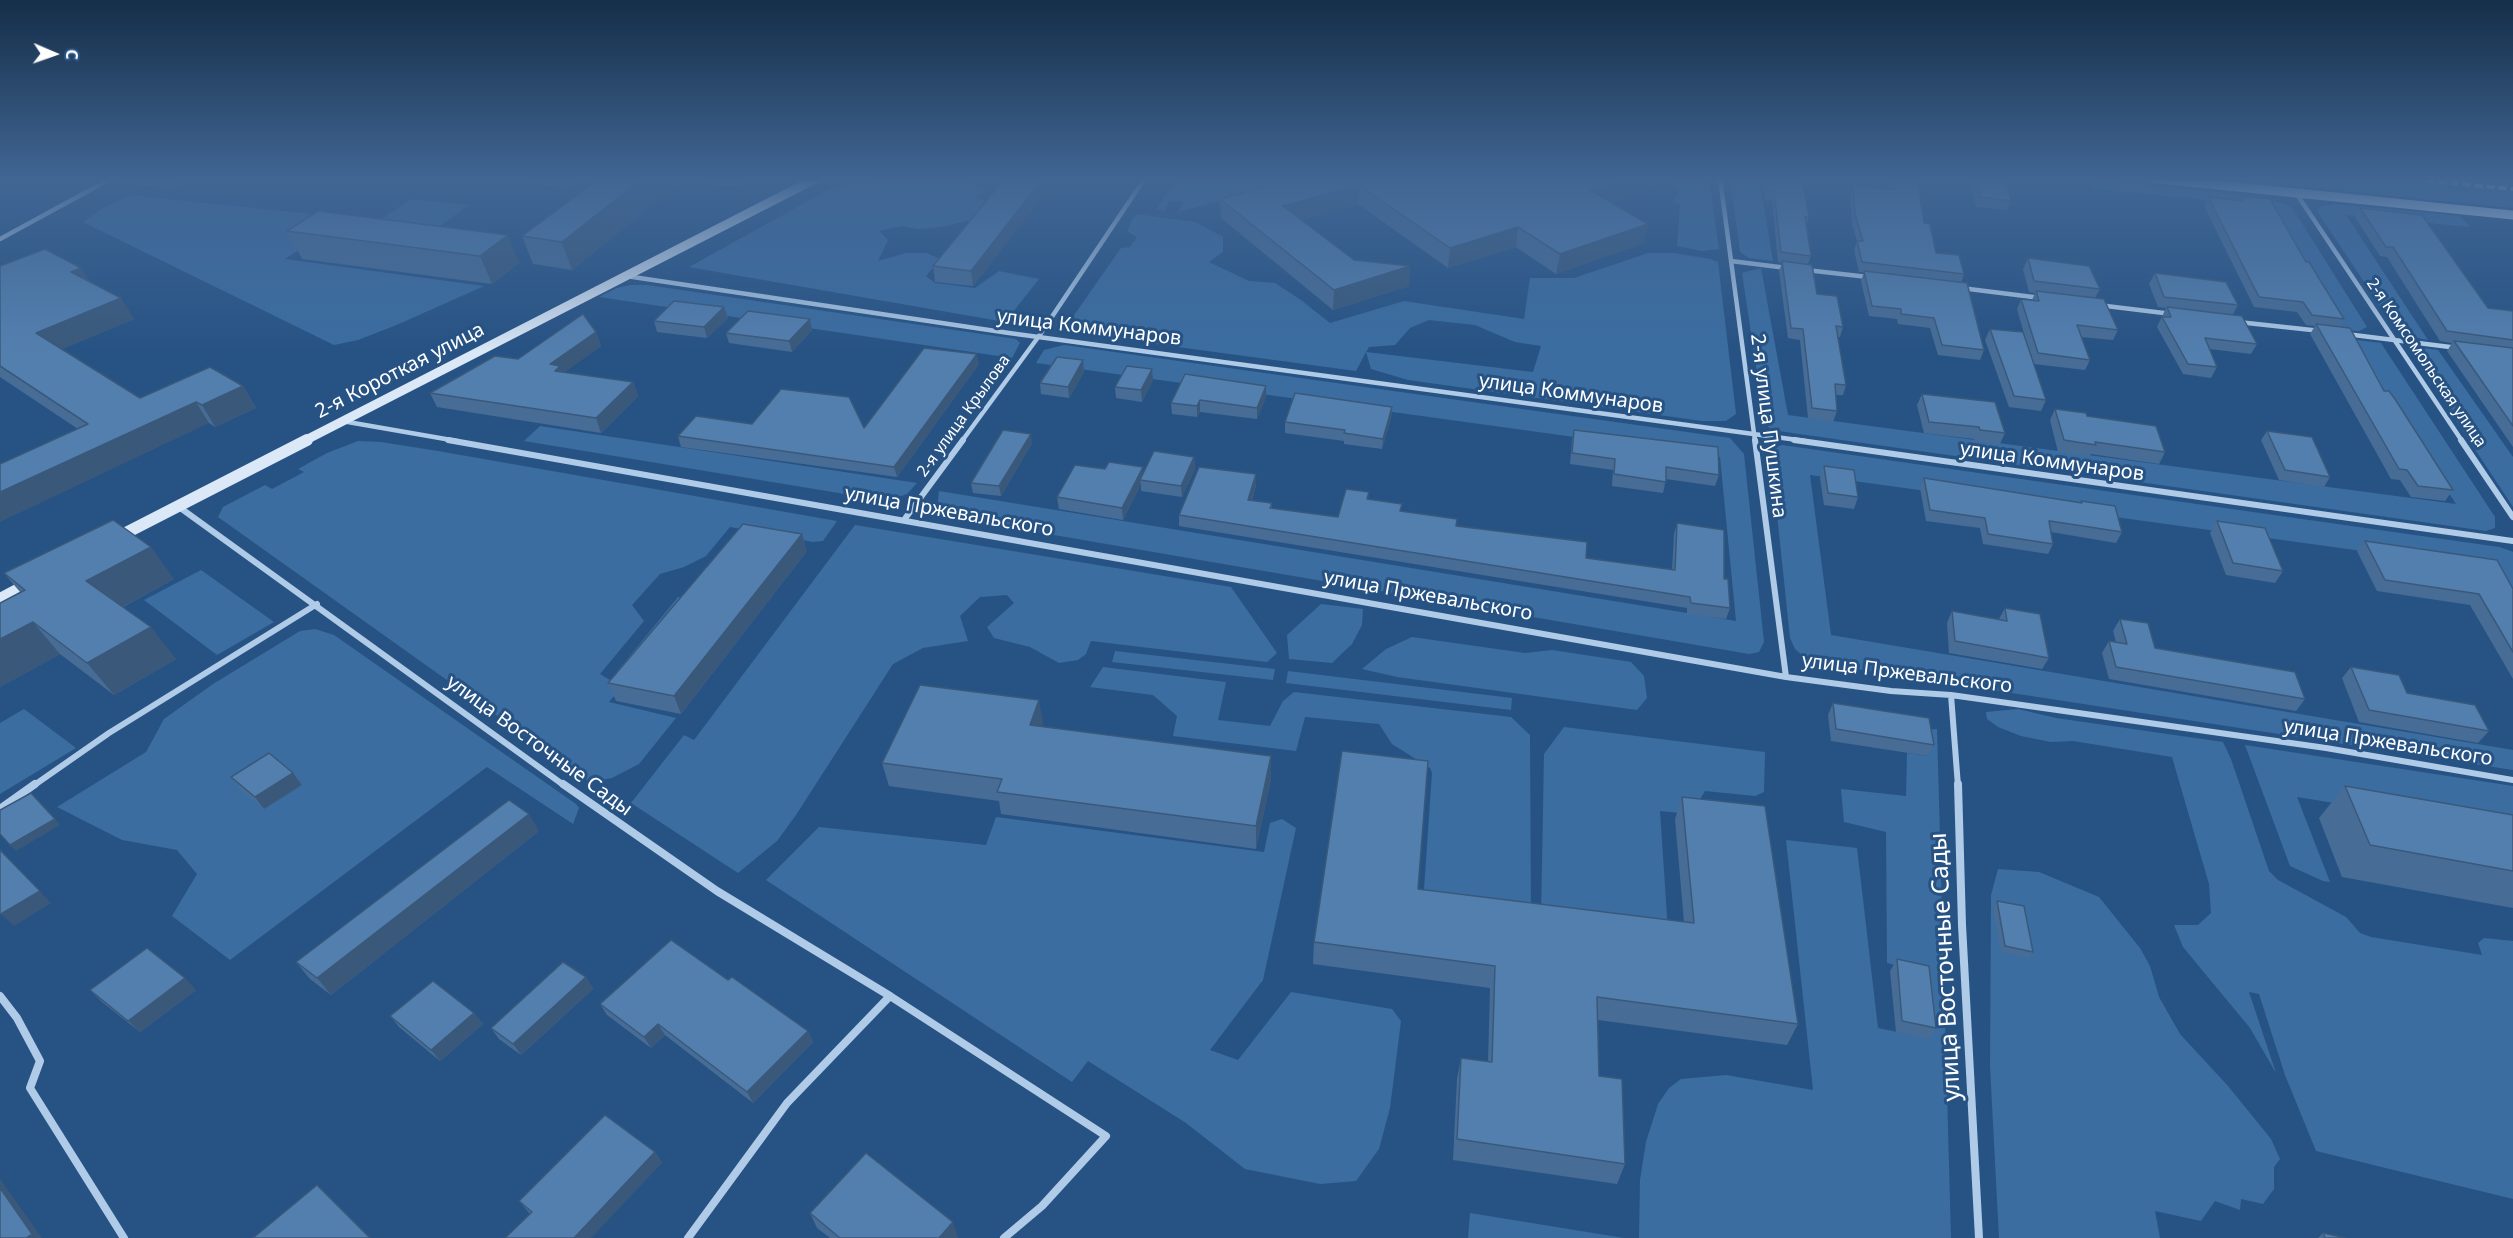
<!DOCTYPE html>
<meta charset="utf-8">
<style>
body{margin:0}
#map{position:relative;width:2513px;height:1238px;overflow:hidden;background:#275384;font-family:"Noto Sans",sans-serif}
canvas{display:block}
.north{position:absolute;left:24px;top:24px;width:60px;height:60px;-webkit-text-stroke:4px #275384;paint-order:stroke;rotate:92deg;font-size:16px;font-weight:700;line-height:24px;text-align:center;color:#fff}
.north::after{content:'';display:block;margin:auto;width:21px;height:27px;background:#fff;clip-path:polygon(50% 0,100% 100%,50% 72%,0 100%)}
</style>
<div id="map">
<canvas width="2513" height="1238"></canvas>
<div class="north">С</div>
</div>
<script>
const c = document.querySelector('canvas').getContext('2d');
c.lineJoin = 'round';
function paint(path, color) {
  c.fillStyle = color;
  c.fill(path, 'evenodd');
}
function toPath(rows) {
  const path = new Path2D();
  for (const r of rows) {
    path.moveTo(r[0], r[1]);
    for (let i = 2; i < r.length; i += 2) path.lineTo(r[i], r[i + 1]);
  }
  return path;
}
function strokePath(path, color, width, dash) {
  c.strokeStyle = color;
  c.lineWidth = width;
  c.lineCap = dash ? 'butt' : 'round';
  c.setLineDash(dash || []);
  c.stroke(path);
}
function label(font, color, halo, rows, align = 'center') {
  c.font = font + ' "Noto Sans",sans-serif';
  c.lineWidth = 6;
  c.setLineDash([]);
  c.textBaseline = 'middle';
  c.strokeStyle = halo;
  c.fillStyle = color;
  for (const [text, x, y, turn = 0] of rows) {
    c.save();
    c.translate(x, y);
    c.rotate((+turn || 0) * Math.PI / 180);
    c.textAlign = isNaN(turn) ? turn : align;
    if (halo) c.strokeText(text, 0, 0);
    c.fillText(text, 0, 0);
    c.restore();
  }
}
paint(toPath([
 [524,178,580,178,567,188,518,182],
 [882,178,943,178,970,182,989,189,973,198,993,202,972,220,941,227,917,229,902,226,879,231,888,240,878,261,906,253,927,253,940,259,926,276,935,283,975,288,999,271,1039,279,1005,322,689,267,835,186,875,183],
 [1176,178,1245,178,1249,181,1257,178,1279,178,1287,183,1178,212,1184,202,1170,201,1164,211,1156,210],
 [1663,178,1709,178,1719,249,1702,251,1677,246,1680,205,1672,200,1679,194,1679,189],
 [1730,178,1759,178,1773,261,1749,258,1740,252],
 [2220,178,2513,178,2513,208,2322,189],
 [2091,179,2257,196,2287,205,2293,209,2367,327,2359,331,2342,330,2266,206,2095,189],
 [130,195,348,218,285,259,484,286,399,324,358,340,334,345,83,222,101,209],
 [411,199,469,205,437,228,377,222],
 [2332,204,2460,216,2470,227,2346,215,2428,340,2408,336,2396,330,2317,211,2319,208],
 [1138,214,1195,222,1223,237,1223,252,1209,262,1249,281,1275,283,1301,300,1330,323,1404,301,1524,319,1530,278,1574,278,1648,253,1674,253,1710,259,1718,262,1736,414,1726,421,1702,421,1408,380,1371,369,1366,352,1356,371,1118,339,1068,330,1070,321,1121,248,1130,247,1137,237,1127,231,1133,218],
 [1429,320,1475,325,1515,342,1541,346,1533,372,1366,352,1369,347,1395,345,1410,328],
 [1761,268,1788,415,2456,504,2349,339,2381,343,2495,517,2495,528,2486,531,1771,430,1765,423,1763,412,1742,273],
 [630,285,647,285,1016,339,1020,343,1012,358,599,297,617,288],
 [1064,345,1730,438,1744,454,1764,642,1759,652,1749,654,943,516,937,510,939,491,1736,621,1720,457,1036,363,1044,350],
 [2407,346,2438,350,2513,457,2513,507],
 [540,426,917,483,907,494,887,501,524,441],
 [358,441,381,442,438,451,837,521,823,541,813,542,730,527,706,556,684,567,660,574,632,605,644,621,600,674,610,680,678,597,695,600,609,702,676,718,639,764,612,778,590,782,218,517,223,507,265,485,272,489,304,472,298,469,327,453],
 [1782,445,2499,547,2511,551,2513,552,2513,601,2493,569,1810,475,1831,635,2513,750,2513,770,1810,662,1795,649,1790,638,1771,457,1772,449],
 [855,525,1231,587,1277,653,1267,662,1091,641,1086,654,1078,660,1059,663,1030,647,994,638,987,627,1014,603,1007,595,980,597,960,616,968,641,923,648,893,664,796,815,777,841,738,873,631,803,684,735,694,740],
 [201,570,274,622,217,655,144,600],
 [1321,604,1363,609,1362,625,1352,644,1332,663,1289,659,1287,635],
 [315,629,334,635,576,804,579,808,573,824,487,767,230,960,172,916,197,874,177,850,122,840,57,807,146,752,164,719,213,684,300,631],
 [1412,637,1525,653,1552,650,1631,662,1644,676,1647,698,1637,710,1397,677,1362,669,1386,649],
 [1115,651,1275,669,1273,680,1112,662],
 [1103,667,1226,682,1218,720,1270,726,1283,701,1294,692,1511,717,1530,735,1531,915,1423,904,1432,773,1430,768,1392,744,1379,724,1305,717,1296,751,1173,736,1177,716,1153,695,1090,687],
 [1288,671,1512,698,1511,710,1286,683],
 [24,709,76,748,0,794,0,723],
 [2018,709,2056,718,2223,742,2231,759,2269,871,2278,880,2346,917,2360,933,2371,937,2482,955,2478,943,2484,938,2513,941,2513,1199,2316,1151,2285,1075,2259,994,2249,992,2276,1073,2250,1028,2183,947,2174,925,2198,925,2211,913,2209,884,2172,757,2073,741,2051,742,2021,736,1998,727,1987,719,1986,712],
 [1564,727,1765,752,1764,792,1755,796,1705,791,1691,814,1660,811,1668,931,1541,917,1544,754],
 [1937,729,1951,1238,1639,1238,1640,1180,1646,1142,1658,1104,1669,1088,1681,1079,1726,1075,1813,1090,1786,840,1857,848,1878,1028,1927,1038,1924,973,1887,963,1886,832,1844,822,1841,789,1906,796,1907,753,1928,756,1923,730],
 [2245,745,2513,786,2513,832,2297,797,2330,882,2323,881,2290,866],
 [996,817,1264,852,1270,823,1282,819,1296,828,1263,980,1210,1050,1238,1060,1291,992,1392,1009,1401,1021,1390,1108,1379,1149,1356,1181,1320,1184,1245,1169,1186,1123,1088,1061,1072,1082,766,880,819,827,986,845],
 [1998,869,2039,872,2099,897,2140,948,2150,966,2159,997,2180,1034,2228,1086,2271,1139,2280,1159,2274,1167,2274,1189,2263,1204,2241,1199,2240,1210,2215,1201,2201,1221,2155,1211,2160,1238,1999,1238,1990,1066,1991,895],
 [1470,1213,1624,1238,1468,1238]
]), '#3b6da1');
strokePath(toPath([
 [1720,178,1755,441],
 [2296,193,2462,441],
 [0,239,112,178],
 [1731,261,1787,268],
 [1806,270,1868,277],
 [626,276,1009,333,1805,441],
 [1961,288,2041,298],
 [2098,305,2172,314],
 [2238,322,2321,331],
 [2346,334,2458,348],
 [342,421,457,441],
 [962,441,1039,336,1145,178]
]), '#b0cbe7', 4.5);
strokePath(toPath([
 [448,440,1786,677,1891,691,1951,695,2326,748,2513,780],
 [1755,440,1786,677],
 [1794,440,2513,541],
 [2461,440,2513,517],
 [179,507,565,786],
 [904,520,963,440],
 [1951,695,1958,786],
 [33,786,109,733,317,604]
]), '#b0cbe7', 6);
strokePath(toPath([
 [563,784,717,891,890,996,1106,1136,1042,1206,1004,1238],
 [1958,784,1962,925,1979,1238],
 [0,809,35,784],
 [0,996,17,1018,40,1061,30,1088,124,1238],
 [688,1238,787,1103,890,996]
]), '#b0cbe7', 8);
strokePath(toPath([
 [2149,178,2513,215],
 [304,441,817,178]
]), '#dae8f7', 9);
strokePath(toPath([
 [116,538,307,440],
 [0,599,32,582]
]), '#dae8f7', 12);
strokePath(toPath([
 [2403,178,2513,189]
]), '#fff', 4, [8, 4]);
paint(toPath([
 [82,178,103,178,99,180],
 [112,178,196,178,177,189,114,182],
 [704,178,750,178,740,187,706,184],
 [1005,178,1057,178,973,286,935,282,933,266],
 [1246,178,1658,178,1656,188,1611,202,1644,243,1556,274,1516,247,1448,268,1358,204,1301,220,1354,260,1410,266,1409,286,1333,310,1221,218,1220,199,1261,188],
 [1762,178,1802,178,1809,217,1806,226,1811,256,1808,264,1817,294,1843,327,1840,337,1838,337,1846,385,1843,395,1836,395,1837,411,1833,422,1808,418,1800,340,1788,338,1779,271,1782,263,1778,262,1772,201,1765,200],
 [1889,178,1917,178,1924,223,1936,253,1964,274,1961,283,1984,350,1980,360,1938,355,1930,328,1898,324,1897,319,1869,316,1861,281,1864,272,1859,272,1854,250,1857,241,1852,224,1850,194,1853,185,1890,190],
 [1970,178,2005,178,2011,201,2007,210,1976,207],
 [685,179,572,270,533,264,522,236],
 [2241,196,2306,262,2344,319,2339,327,2453,490,2445,501,2411,497,2400,480,2391,479,2310,334,2315,326,2306,325,2297,312,2254,307,2204,206,2208,197,2239,200],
 [2360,208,2488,308,2513,311,2513,447,2447,351,2452,343,2440,341,2387,257,2380,256,2355,217],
 [318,211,519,263,492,284,302,259,287,231],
 [2028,258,2100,289,2095,298,2118,330,2113,340,2081,337,2090,360,2085,370,2034,364,2046,400,2041,411,2009,407,1985,340,1990,329,2027,344,2017,309,2021,299,2032,300,2035,293,2029,292,2023,269],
 [0,266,90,282,134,319,62,349,140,398,243,386,256,408,215,427,209,423,78,429,0,377],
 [2155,273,2238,305,2233,314,2257,344,2251,354,2210,349,2217,367,2211,378,2183,374,2157,327,2166,308,2158,307,2149,284],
 [724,307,728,318,707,338,657,332,654,321],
 [812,330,792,352,729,343,726,333],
 [596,332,601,346,564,372,633,382,638,396,601,433,437,407,430,393,518,359],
 [1083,360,1084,372,1069,398,1041,394,1040,383],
 [979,364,897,477,681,447,678,436,752,424,864,428],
 [1153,380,1142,402,1116,398,1115,387],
 [1266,386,1266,397,1257,419,1200,412,1197,417,1172,414,1171,403],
 [1922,394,2005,433,2000,444,1975,441,1974,439,1924,433,1917,405],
 [1392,407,1391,418,1382,449,1344,444,1344,441,1285,433,1285,422],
 [2055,409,2165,452,2159,464,2091,454,2090,456,2058,452,2050,420],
 [1574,430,1719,475,1715,486,1666,479,1663,493,1612,486,1613,470,1570,464,1572,440],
 [2267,431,2330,477,2324,487,2279,480,2261,440],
 [1032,443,1001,496,973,493,971,483],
 [1194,457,1195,469,1182,497,1141,491,1141,484,1123,520,1059,509,1057,497,1105,469,1143,474],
 [1824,466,1858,497,1854,509,1824,505,1820,478],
 [1924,478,2080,503,2081,501,2122,532,2116,543,2051,532,2053,544,2048,554,1983,544,1980,528,1926,521,1920,488],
 [1256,485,1252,500,1272,503,1272,508,1338,517,1369,492,1368,499,1401,511,1456,526,1586,558,1672,570,1674,534,1677,523,1724,579,1730,608,1726,619,1687,614,1687,608,1179,526,1179,515],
 [2217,521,2283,571,2275,583,2226,575,2210,533],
 [2365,541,2513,589,2513,679,2470,605,2377,591,2357,551],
 [807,551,681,714,616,701,608,683],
 [4,573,174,579,123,607,176,659,114,695,60,654,0,687,0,603,20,592],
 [2005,608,2049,658,2042,669,1949,653,1947,623,1952,611,1999,619],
 [2120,619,2155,648,2305,699,2296,711,2109,679,2102,653,2109,641,2116,642,2113,631],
 [2351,667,2407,693,2489,731,2478,743,2359,722,2342,678],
 [1833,703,1934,745,1928,756,1831,741,1828,715],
 [1043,723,1041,727,1271,779,1256,849,1001,814,999,801,889,786,882,763],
 [293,773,302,785,264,809,240,789,231,777],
 [2345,786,2513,815,2513,908,2342,877,2319,818],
 [1682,797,1798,1024,1787,1045,1598,1020,1599,1076,1625,1164,1617,1184,1453,1160,1457,1079,1461,1058,1488,1062,1490,988,1313,964,1314,942,1418,889,1684,922,1675,819],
 [539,831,331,995,310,979,296,962],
 [1997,901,2033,952,2029,958,2001,952,1993,907],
 [1897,959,1936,1028,1929,1039,1896,1032,1890,971],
 [586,977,593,989,521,1055,499,1039,491,1028],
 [728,980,808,1031,813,1042,753,1103,665,1035,651,1048,607,1015,600,1004],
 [90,990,196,990,140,1032,102,1002],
 [474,1013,483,1024,440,1061,399,1027,390,1016],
 [655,1152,662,1163,530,1214,519,1201],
 [810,1213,958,1237,958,1238,830,1238,817,1228],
 [2323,1233,2346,1238,2318,1238]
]), '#476d96');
paint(toPath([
 [171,178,196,178,177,189],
 [643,178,685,179,572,270,562,242],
 [737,178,750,178,740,187],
 [1043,178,1057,178,973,286,971,271],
 [1629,178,1658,178,1656,188,1587,209,1590,190],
 [1359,185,1358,204,1283,225,1283,206],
 [1648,224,1644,243,1556,274,1560,254],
 [1518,227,1516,247,1448,268,1450,248],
 [508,235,519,263,492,284,480,256],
 [1410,266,1409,286,1333,310,1334,290],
 [81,268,94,288,71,272],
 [121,298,134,319,51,354,36,333],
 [724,307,728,318,707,338,704,327],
 [810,319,812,330,792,352,789,341],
 [596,332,601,346,558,377,550,364],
 [977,354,979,364,897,477,894,467],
 [1083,360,1084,372,1069,398,1068,387],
 [1152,369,1153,380,1142,402,1141,390],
 [633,382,638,396,601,433,596,418],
 [243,386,256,408,215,427,202,405],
 [1266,386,1266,397,1257,419,1257,408],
 [1200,400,1200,412,1197,417,1197,406],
 [196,402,209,423,0,522,0,492],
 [1392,407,1391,418,1382,449,1383,439],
 [1031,434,1032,443,1001,496,999,486],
 [1194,457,1195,469,1182,497,1181,486],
 [1143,467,1144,479,1140,480,1141,484,1123,520,1122,508],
 [1256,474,1256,485,1248,511,1248,500],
 [802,534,807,551,681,714,674,696],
 [151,547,174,579,111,613,86,581],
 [33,622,60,654,0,687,0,639],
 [151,627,176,659,114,695,87,663],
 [1039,700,1043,723,1033,748,1030,725],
 [1271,756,1271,779,1256,849,1256,826],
 [293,773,302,785,264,809,255,797],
 [31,793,60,825,16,851,10,845],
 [529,814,539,831,331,995,317,978],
 [0,850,51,903,14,926,1,914],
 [586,977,593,989,521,1055,513,1044],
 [185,978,196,990,140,1032,128,1021],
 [474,1013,483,1024,440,1061,431,1050],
 [658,1024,665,1035,651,1048,644,1037],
 [808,1031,813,1042,753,1103,747,1092],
 [655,1152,662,1163,591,1238,574,1238],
 [0,1179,42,1238,26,1238,0,1188],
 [953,1222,958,1237,958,1238,939,1238]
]), '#3a597a');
const building = toPath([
 [600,178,643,178,562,242,522,236,600,178],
 [1005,178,1043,178,971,271,933,266,1005,178],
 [1275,178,1629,178,1590,190,1648,224,1560,254,1518,227,1450,248,1359,185,1283,206,1354,260,1410,266,1334,290,1220,199,1281,182,1275,178],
 [1766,178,1802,178,1809,217,1805,217,1811,256,1781,252,1774,191,1767,190,1766,178],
 [1893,178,1917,178,1924,223,1930,224,1936,253,1959,255,1964,274,1862,262,1857,241,1863,241,1855,214,1853,185,1895,190,1893,178],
 [1975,178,2005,178,2011,201,1980,197,1975,178],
 [2241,196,2270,199,2306,262,2309,262,2344,319,2312,315,2303,302,2259,297,2208,197,2243,201,2241,196],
 [2360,208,2422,215,2488,308,2513,311,2513,340,2447,331,2393,247,2386,247,2360,208],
 [318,211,508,235,480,256,287,231,318,211],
 [45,249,81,268,71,272,121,298,36,333,140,398,210,367,243,386,202,405,196,402,0,492,0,464,88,424,0,366,0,266,45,249],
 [2028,258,2089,266,2100,289,2034,281,2028,258],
 [1782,261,1812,265,1817,294,1837,296,1843,327,1836,326,1846,385,1835,384,1837,411,1812,408,1803,329,1791,328,1782,261],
 [1864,271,1967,283,1984,350,1942,345,1934,318,1901,314,1901,309,1872,306,1864,271],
 [2155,273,2226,282,2238,305,2164,297,2155,273],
 [2036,291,2104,299,2118,330,2077,325,2090,360,2038,353,2021,299,2039,301,2036,291],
 [674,301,724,307,704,327,654,321,674,301],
 [2167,307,2242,316,2257,344,2205,338,2217,367,2188,364,2162,317,2171,317,2167,307],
 [748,311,810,319,789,341,726,333,748,311],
 [583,314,596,332,550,364,560,366,555,371,633,382,596,418,430,393,495,356,518,359,583,314],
 [2316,324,2350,328,2384,391,2389,391,2395,399,2453,490,2418,486,2407,470,2399,469,2316,324],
 [1990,329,2023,332,2046,400,2014,396,1990,329],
 [2454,341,2513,348,2513,426,2454,341],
 [924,348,977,354,894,467,678,436,696,416,752,424,781,389,849,397,864,428,924,348],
 [1057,357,1083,360,1068,387,1040,383,1057,357],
 [1127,366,1152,369,1141,390,1115,387,1127,366],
 [1185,374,1266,386,1257,408,1200,400,1197,406,1171,403,1185,374],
 [1295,393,1392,407,1383,439,1344,433,1345,430,1285,422,1295,393],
 [1922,394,1995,402,2005,433,1980,430,1979,427,1929,422,1922,394],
 [2055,409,2086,413,2087,416,2156,426,2165,452,2095,442,2096,445,2064,440,2055,409],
 [1003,430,1031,434,999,486,971,483,1003,430],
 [1574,430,1718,447,1719,475,1666,467,1666,482,1614,474,1615,459,1572,453,1574,430],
 [2267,431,2312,437,2330,477,2285,470,2267,431],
 [1154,451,1194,457,1181,486,1140,480,1154,451],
 [1109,462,1143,467,1122,508,1057,497,1075,465,1105,469,1109,462],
 [1824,466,1854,470,1858,497,1828,493,1824,466],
 [1199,467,1256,474,1248,500,1272,503,1270,508,1338,517,1346,489,1369,492,1367,499,1402,504,1400,511,1457,519,1456,526,1587,542,1586,558,1675,570,1677,523,1724,530,1724,579,1728,579,1730,608,1691,603,1690,597,1179,515,1199,467],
 [1924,478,2082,503,2081,501,2115,506,2122,532,2050,521,2049,521,2053,544,1988,534,1985,518,1930,510,1924,478],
 [113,520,151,547,86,581,151,627,87,663,33,622,0,639,0,603,25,590,4,573,113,520],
 [2217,521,2265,528,2283,571,2233,563,2217,521],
 [743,524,802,534,674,696,608,683,743,524],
 [2365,541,2497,560,2513,589,2513,652,2479,594,2385,580,2365,541],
 [2005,608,2040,614,2049,658,1955,641,1952,611,2007,621,2005,608],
 [2120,619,2148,623,2155,648,2295,672,2305,699,2116,667,2109,641,2127,644,2120,619],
 [2351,667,2399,675,2407,693,2475,705,2489,731,2369,710,2351,667],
 [920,685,1039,700,1030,725,1271,756,1256,826,997,792,1002,779,882,763,920,685],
 [1833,703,1929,718,1934,745,1836,729,1833,703],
 [1342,751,1428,761,1418,889,1694,923,1682,797,1765,806,1798,1024,1597,997,1599,1076,1622,1079,1625,1164,1457,1139,1461,1058,1492,1062,1495,966,1314,942,1342,751],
 [269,753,293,773,255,797,231,777,269,753],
 [2345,786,2513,815,2513,871,2370,845,2345,786],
 [31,793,55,819,10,845,0,834,0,810,31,793],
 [509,800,529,814,317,978,296,962,509,800],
 [0,850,40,891,1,914,0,913,0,850],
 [1997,901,2024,906,2033,952,2005,946,1997,901],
 [671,940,728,980,732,977,808,1031,747,1092,658,1024,644,1037,600,1004,671,940],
 [147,948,185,978,128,1021,90,990,147,948],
 [1897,959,1929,966,1936,1028,1902,1021,1897,959],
 [563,962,586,977,513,1044,491,1028,563,962],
 [433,981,474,1013,431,1050,390,1016,433,981],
 [605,1115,655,1152,574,1238,505,1238,532,1212,519,1201,605,1115],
 [866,1153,953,1222,939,1238,840,1238,810,1213,866,1153],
 [317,1185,370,1238,253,1238,317,1185],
 [0,1188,32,1234,26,1238,0,1238,0,1188],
 [2323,1233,2346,1238,2325,1238,2323,1233]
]);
paint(building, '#537fae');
strokePath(building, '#3a597a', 1.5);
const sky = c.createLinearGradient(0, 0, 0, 352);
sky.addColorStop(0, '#152e49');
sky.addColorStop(0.51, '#416694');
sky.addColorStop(1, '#41669400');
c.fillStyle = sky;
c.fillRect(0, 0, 2513, 352);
label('16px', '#fff', '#275384', [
 ["2-я Комсомольская улица",2426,363,56],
 ["2-я улица Крылова",964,416,-54]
]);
label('20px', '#fff', '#275384', [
 ["улица Коммунаров",1089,328,7],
 ["2-я Короткая улица",400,371,-27],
 ["улица Коммунаров",1571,394,8],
 ["2-я улица Пушкина",1768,426,83],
 ["улица Коммунаров",2052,462,8],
 ["улица Пржевальского",949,512,10],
 ["улица Пржевальского",1428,596,10],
 ["улица Пржевальского",1907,674,7],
 ["улица Пржевальского",2388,743,9],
 ["улица Восточные Сады",539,746,36]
]);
label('24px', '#fff', '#275384', [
 ["улица Восточные Сады",1946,967,-93]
]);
</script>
